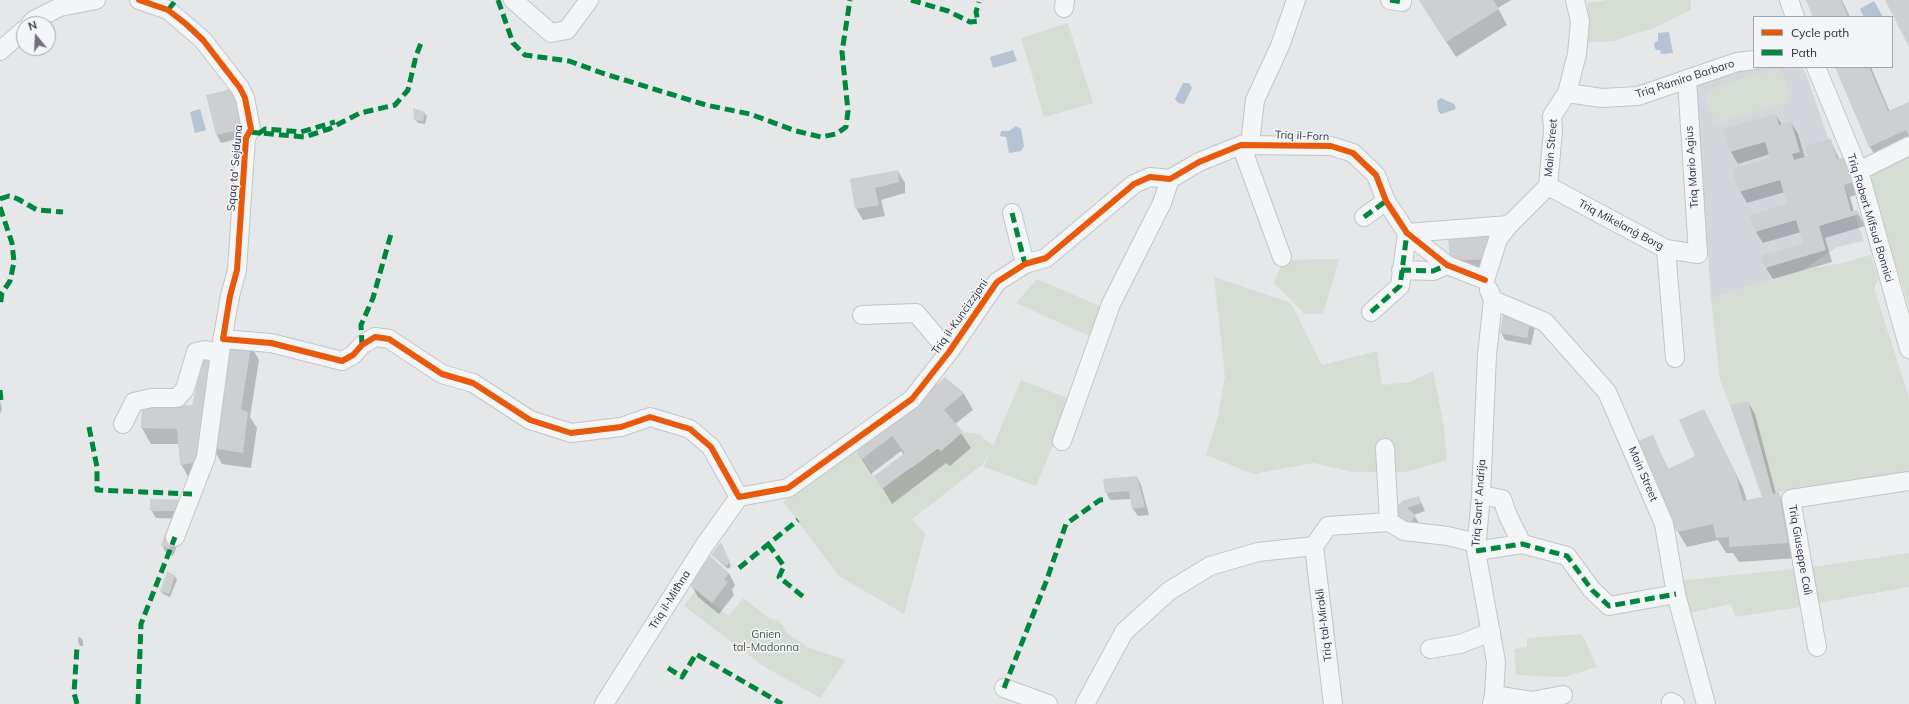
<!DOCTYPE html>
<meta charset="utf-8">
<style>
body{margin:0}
#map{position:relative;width:1909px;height:704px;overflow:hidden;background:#e5e7e9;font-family:Mulish,sans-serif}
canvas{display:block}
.legend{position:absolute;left:1753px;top:16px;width:140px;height:52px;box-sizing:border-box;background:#f3f5f8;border:1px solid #a3a8af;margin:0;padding:5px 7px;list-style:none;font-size:12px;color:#2c3442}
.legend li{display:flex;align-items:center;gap:8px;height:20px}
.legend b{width:20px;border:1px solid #a3a8af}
.north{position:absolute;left:16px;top:16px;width:40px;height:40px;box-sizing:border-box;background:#f3f5f8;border:1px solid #a3a8af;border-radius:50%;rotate:342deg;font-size:11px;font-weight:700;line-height:16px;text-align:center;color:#2c3442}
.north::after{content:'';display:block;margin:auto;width:14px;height:18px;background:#6d737c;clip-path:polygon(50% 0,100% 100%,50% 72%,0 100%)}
</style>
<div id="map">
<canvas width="1909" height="704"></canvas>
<ul class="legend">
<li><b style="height:5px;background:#e8590c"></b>Cycle path</li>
<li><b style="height:5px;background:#00873e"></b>Path</li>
</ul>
<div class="north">N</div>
</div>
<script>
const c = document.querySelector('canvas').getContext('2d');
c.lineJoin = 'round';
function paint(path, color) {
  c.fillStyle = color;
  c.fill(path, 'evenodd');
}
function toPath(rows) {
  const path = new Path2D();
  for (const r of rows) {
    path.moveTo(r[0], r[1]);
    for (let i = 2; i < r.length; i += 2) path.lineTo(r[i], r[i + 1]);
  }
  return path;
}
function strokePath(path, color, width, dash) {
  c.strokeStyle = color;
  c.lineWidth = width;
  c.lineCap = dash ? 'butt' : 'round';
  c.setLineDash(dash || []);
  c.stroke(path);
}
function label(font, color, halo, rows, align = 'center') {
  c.font = font + ' Mulish,sans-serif';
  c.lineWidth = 3;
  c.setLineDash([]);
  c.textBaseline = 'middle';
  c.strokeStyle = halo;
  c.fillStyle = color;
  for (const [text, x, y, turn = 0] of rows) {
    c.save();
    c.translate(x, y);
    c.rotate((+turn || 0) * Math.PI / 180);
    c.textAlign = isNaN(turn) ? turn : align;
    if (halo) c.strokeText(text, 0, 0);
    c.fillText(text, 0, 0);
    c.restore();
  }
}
paint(toPath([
 [1754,66,1801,67,1805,71,1864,241,1837,247,1803,270,1711,298,1696,85]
]), '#d4d6dc');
paint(toPath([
 [1608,0,1691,0,1691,10,1652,29,1632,34,1614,41,1585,43,1588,3],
 [1068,23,1093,103,1044,117,1021,38],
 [1778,67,1784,75,1790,97,1787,103,1714,124,1705,98,1713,87],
 [1909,157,1909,306,1869,184,1873,173],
 [1871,255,1878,280,1874,288,1909,398,1909,472,1779,492,1773,494,1748,401,1730,405,1720,380,1711,298,1803,270,1843,263],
 [1339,259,1323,314,1305,314,1274,283,1283,260],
 [1214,277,1291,303,1322,365,1377,351,1382,385,1410,382,1433,371,1444,427,1447,460,1405,472,1353,472,1313,463,1253,474,1206,455,1217,420,1225,377],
 [1037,279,1104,308,1094,338,1016,303],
 [1021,380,1072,400,1036,486,984,467,991,450,983,464,912,519,925,534,904,614,839,576,783,502,854,448,874,476,937,448,941,451,963,432,979,434,993,446],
 [1909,553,1909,587,1818,603,1812,567],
 [1793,569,1801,607,1735,617,1731,604,1684,614,1678,581],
 [696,590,729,616,743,598,770,619,779,620,788,634,809,648,846,660,820,698,763,666,684,606],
 [1582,634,1597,667,1564,677,1516,675,1514,649,1527,647,1527,638]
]), '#d6ddd5');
paint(toPath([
 [1874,1,1883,17,1864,17,1860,9],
 [1669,32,1673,53,1661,54,1660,50,1656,50,1654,46,1655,42,1658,41,1658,33],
 [1013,50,1017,61,993,68,990,57],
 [1183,83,1189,83,1192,88,1184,104,1178,103,1175,99],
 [1441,98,1454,104,1456,108,1454,110,1441,114,1438,111,1437,101],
 [200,109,206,130,195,133,190,112],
 [1016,126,1021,129,1024,146,1021,151,1009,153,1006,137,1000,136,1001,131,1009,131]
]), '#b5c3d3');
paint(toPath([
 [1419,0,1511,0,1498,8,1507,25,1456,57],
 [1807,0,1842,0,1850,17,1814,17],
 [1836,67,1871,67,1890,112,1909,103,1909,148,1879,162,1870,147],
 [207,96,249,136,221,143,217,135],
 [424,113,427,116,425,124,418,123,415,119],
 [1776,115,1782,125,1791,122,1798,134,1805,158,1809,157,1830,140,1840,160,1845,158,1859,194,1850,197,1854,212,1857,211,1865,226,1825,238,1832,262,1773,279,1766,268,1804,244,1801,232,1763,243,1756,232,1788,205,1785,192,1747,203,1740,191,1771,158,1770,154,1738,164,1731,152],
 [898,171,905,183,905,193,881,200,885,216,863,220,856,208,851,180],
 [1487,237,1496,253,1497,275,1460,277,1451,261],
 [1504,315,1535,327,1531,345,1505,340,1501,332],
 [250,344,259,360,250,417,257,428,251,468,222,464,213,448,209,478,190,480,181,464,179,444,151,444,142,428,143,407,193,406],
 [945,378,964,394,973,410,955,424,971,448,950,466,946,463,892,504,876,477,904,455,901,451,871,474,855,449,918,403],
 [940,444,941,446,911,468,911,466],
 [0,401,2,409,0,414],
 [1748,402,1755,414,1776,494,1778,493,1787,509,1797,558,1739,562,1733,553,1726,553,1718,540,1687,547,1678,532,1652,436,1669,470,1696,456,1703,410,1743,488,1747,501,1763,497],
 [1137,477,1141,485,1149,515,1138,516,1133,509,1132,499,1110,500,1106,492],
 [1419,497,1425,511,1414,515,1419,523,1413,534,1398,517,1394,509],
 [185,501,187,519,156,518,151,510],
 [183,530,173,556,166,553,162,545],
 [722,547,731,566,728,569,712,555],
 [729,573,735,585,732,590,734,595,719,614,698,597,691,585],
 [175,576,177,580,170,597,163,594,161,591],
 [78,637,81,638,83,641,83,646,80,646,78,642]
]), '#0003');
paint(toPath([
 [1419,0,1493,0,1499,9,1446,42],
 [1806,0,1841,0,1848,17,1813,17],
 [1885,0,1909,0,1909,47],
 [1835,67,1869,67,1888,111,1909,102,1909,137,1906,130,1869,147],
 [236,88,246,128,216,135,206,95],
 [413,108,425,112,423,121,414,120],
 [1776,114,1779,125,1791,121,1800,152,1792,154,1794,160,1808,156,1805,146,1831,139,1837,159,1846,157,1853,182,1844,185,1851,211,1857,210,1859,214,1819,226,1826,250,1765,268,1761,256,1803,243,1796,220,1755,232,1750,215,1787,204,1780,180,1739,192,1732,169,1770,158,1765,142,1730,152,1723,129],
 [898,170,899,182,875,188,879,205,855,209,850,179],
 [1487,236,1489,259,1450,261,1448,238],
 [1503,314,1531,318,1527,338,1500,333],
 [224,342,251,346,241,409,248,412,243,453,212,448],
 [203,359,216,360,200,462,180,465,177,429,141,428,142,406,192,405],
 [945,377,964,393,944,410,963,432,941,451,937,448,882,489,874,476,905,453,892,436,862,459,854,448,917,402],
 [1748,401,1773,494,1779,492,1788,543,1729,547,1729,537,1716,538,1713,524,1677,532,1638,441,1653,435,1668,469,1695,456,1679,420,1704,409,1735,471,1743,501,1762,497,1730,405],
 [1137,476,1145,507,1132,509,1129,491,1105,493,1103,479],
 [1419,496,1421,503,1407,508,1415,515,1409,527,1393,509,1404,500],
 [150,499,186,500,183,511,150,511],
 [171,519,179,522,169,549,161,545],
 [721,542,730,562,726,566,711,555],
 [710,556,729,573,724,580,728,582,712,603,690,585],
 [167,572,175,575,169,594,160,591]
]), '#cdcfd1');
const minor = toPath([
 [139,0,168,10,203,40,240,88,245,98,251,129,246,138,237,270,230,296,220,353,206,457,175,537],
 [513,0,551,33,567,30,589,0],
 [1390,0,1402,2],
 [1789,0,1795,17],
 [1064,8,1065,0],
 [30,24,34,20,60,7,96,0],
 [0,51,24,30],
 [1816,67,1859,171,1909,349],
 [1567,93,1602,98,1638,96,1737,62,1754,60],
 [1250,144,1255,100,1280,46,1296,0],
 [1241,145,1282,257],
 [1859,171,1909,146],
 [1548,186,1666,249,1698,254,1687,80],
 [1012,213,1025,264],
 [1364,217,1386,201],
 [1666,249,1675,358],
 [1401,270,1433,271,1447,265],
 [1485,280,1498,239,1509,225,1548,186,1553,131,1552,116,1567,93,1577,54,1580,21,1575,0],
 [1489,290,1493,300,1487,355,1481,495,1476,551,1496,662,1494,695,1492,704],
 [1493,300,1545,322,1607,392,1664,524,1676,594,1706,704],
 [1371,312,1400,286,1407,233,1509,225],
 [862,315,916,313,949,352],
 [223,339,271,343,342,361,353,355,362,345,375,337,389,339,442,374,473,383,530,420,571,433,621,427,650,417,690,429,711,447,739,497],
 [123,424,134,402,151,398,177,398,185,389,196,352,205,350,220,353],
 [1062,441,1111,304,1162,203,1170,179],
 [1385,448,1389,522],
 [1481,495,1502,499,1508,516,1522,544],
 [739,497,788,488,912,399,949,352,997,282,1025,264,1046,258,1134,184,1150,177,1170,179,1199,162,1241,145,1331,146,1353,153,1376,175,1386,201,1407,233,1447,265,1485,280],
 [1389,522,1404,531,1448,536,1476,543],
 [1314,546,1333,704],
 [1476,551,1522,544,1567,556,1592,590,1609,606,1676,594],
 [1817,647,1791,499,1909,481],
 [1430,649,1460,644,1491,632],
 [1004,688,1048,704],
 [1494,695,1532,701,1563,695],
 [1671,702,1675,704],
 [604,704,704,546,739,497],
 [1085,704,1124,632,1169,591,1210,566,1258,552,1314,546,1328,526,1389,522]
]);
strokePath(minor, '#c3c5c7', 20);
strokePath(minor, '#f4f5f6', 18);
strokePath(toPath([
 [498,0,513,43,525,55,569,61,602,73,706,105,750,114,796,131,821,137,836,134,846,127,848,111,842,52,850,0],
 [911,0,948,11,970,22,978,21,976,12,979,2],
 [1390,0,1402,2],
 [168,10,176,0],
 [249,132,304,137,329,129,360,113,395,105,408,90,416,56,421,43],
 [258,134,265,129,301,132,335,122],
 [0,199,9,196,18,199,37,210,63,212],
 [0,207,12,243,14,262,10,281,2,293,0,306],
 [1012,213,1025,264],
 [1364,217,1386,201],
 [1401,270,1433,271,1447,265],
 [1371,312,1400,286,1407,233],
 [362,345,361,325,373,298,391,234],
 [0,390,1,400],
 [89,427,97,467,97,490,192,494],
 [768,544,784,566,779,577,806,599],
 [1476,551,1522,544,1567,556,1592,590,1609,606,1676,594],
 [739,568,798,520],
 [668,668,682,677,696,654,782,704],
 [1004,688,1046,582,1066,524,1100,500,1108,499],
 [77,704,74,693,77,647],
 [138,704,141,624,175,537]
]), '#00873e', 5, [10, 5]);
strokePath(toPath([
 [139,0,168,10,186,24,203,40,240,88,245,98,251,129,246,138,237,270,230,296,223,339,271,343,342,361,353,355,362,345,375,337,389,339,442,374,473,383,530,420,571,433,621,427,650,417,690,429,711,447,739,497,788,488,912,399,949,352,997,282,1025,264,1046,258,1134,184,1150,177,1170,179,1199,162,1241,145,1331,146,1353,153,1376,175,1386,201,1407,233,1447,265,1485,280]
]), '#e8590c', 6);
label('11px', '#2c3442', '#f3f5f8', [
 ["Triq Ramiro Barbaro",1685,79,-18],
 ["Triq il-Forn",1302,136,2],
 ["Main Street",1551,148,-85],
 ["Triq Mario Agius",1692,167,-94],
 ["Sqaq ta' Sejduna",235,168,-85],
 ["Triq Robert Mifsud Bonnici",1870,218,73],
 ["Triq Mikelanġ Borg",1621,225,28],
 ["Triq il-Kunċizzjoni",960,317,-55],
 ["Main Street",1643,474,67],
 ["Triq Sant' Andrija",1479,503,-86],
 ["Triq Giuseppe Calì",1800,550,80],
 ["Triq il-Mitħna",670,600,-58],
 ["Triq tal-Mirakli",1324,625,-97]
]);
label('11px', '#415d3a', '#f3f5f8', [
 ["Gnien",766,635],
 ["tal-Madonna",766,648]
]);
</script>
